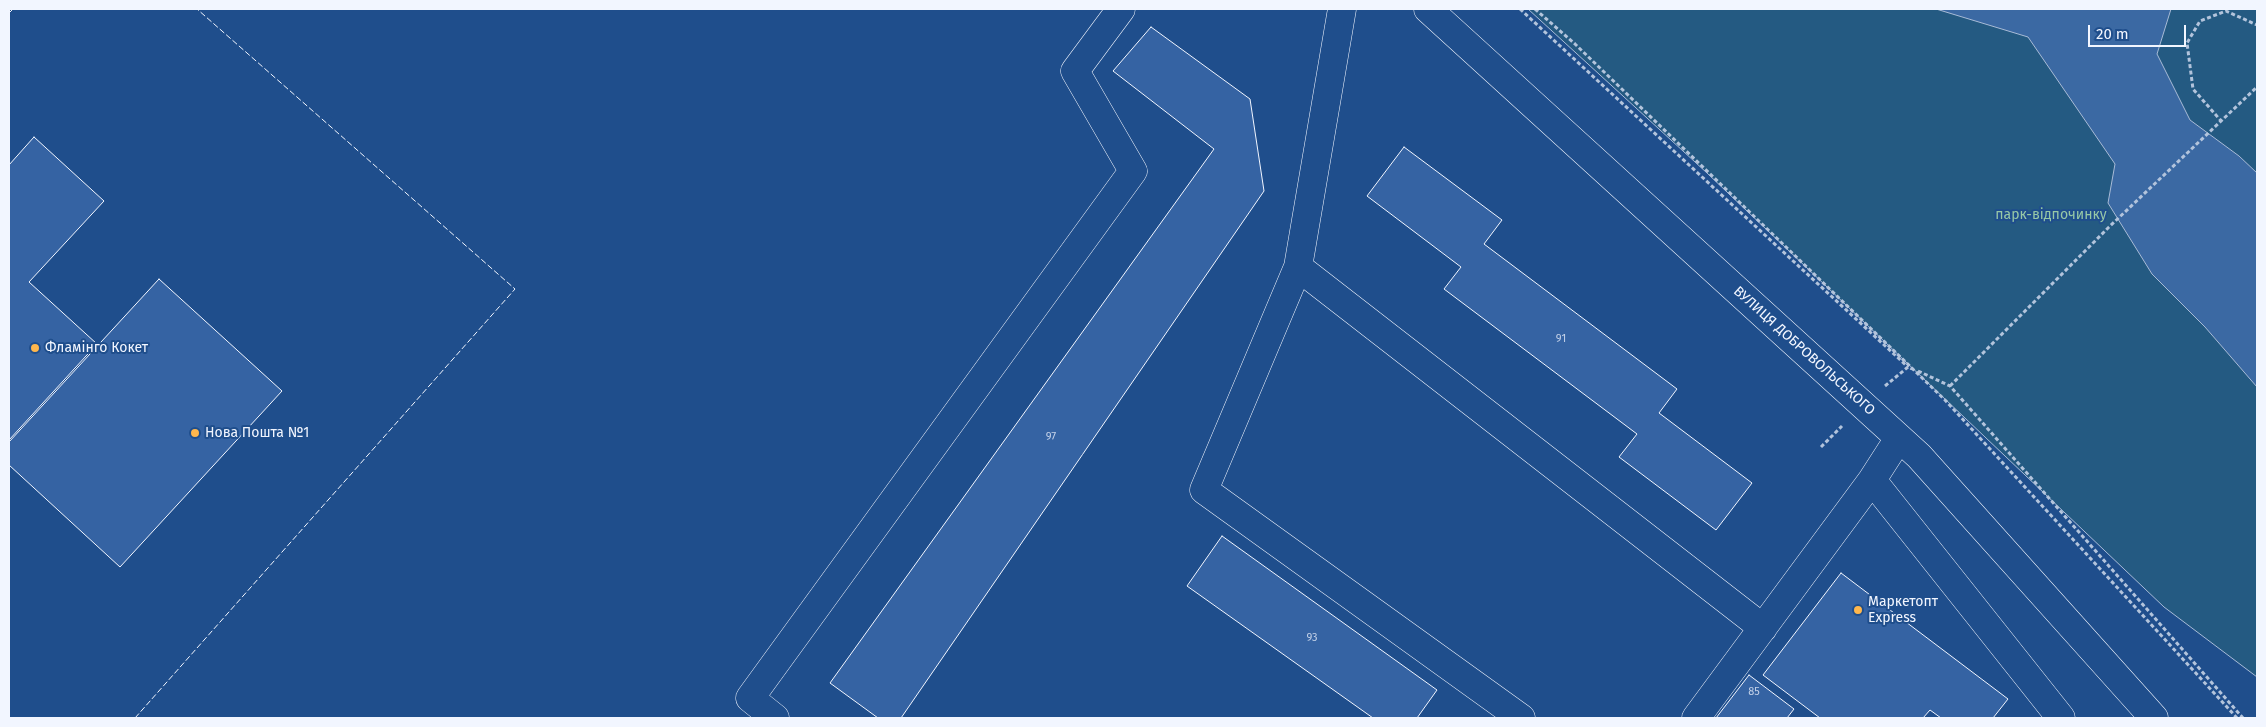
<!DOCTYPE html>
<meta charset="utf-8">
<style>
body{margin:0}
#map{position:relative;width:2266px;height:727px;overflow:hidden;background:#1f4e8c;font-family:"Fira Sans",sans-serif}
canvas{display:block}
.frame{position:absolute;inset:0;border:10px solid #f2f6ff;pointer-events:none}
.scale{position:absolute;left:2088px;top:25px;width:98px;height:22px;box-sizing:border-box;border:2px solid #f2f6ff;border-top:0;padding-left:6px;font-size:15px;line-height:18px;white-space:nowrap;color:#f2f6ff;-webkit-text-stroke:4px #1f4e8c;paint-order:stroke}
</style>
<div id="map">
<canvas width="2266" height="727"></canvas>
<div class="frame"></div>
<div class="scale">20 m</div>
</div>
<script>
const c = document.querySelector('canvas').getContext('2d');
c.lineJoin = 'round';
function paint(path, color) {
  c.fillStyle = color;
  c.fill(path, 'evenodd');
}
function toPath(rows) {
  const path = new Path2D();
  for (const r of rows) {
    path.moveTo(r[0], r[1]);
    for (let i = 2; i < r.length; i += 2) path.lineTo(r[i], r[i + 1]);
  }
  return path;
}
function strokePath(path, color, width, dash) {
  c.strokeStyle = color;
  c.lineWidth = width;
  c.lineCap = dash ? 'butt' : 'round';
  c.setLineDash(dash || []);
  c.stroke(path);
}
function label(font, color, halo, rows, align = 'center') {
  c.font = font + ' "Fira Sans",sans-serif';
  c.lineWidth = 4;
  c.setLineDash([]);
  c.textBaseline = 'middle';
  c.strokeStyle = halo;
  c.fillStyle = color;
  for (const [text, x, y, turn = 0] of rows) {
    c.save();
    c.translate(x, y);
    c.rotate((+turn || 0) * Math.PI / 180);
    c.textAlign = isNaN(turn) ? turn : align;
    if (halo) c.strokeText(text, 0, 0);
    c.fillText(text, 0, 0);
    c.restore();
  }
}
const green = toPath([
 [1528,9,2257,9,2257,677,2164,607,1707,173,1528,9]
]);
paint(green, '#245a82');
strokePath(green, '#a8bbd7', 1);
const water = toPath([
 [1936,9,2171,9,2157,54,2190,120,2239,156,2257,173,2257,387,2205,327,2152,274,2108,203,2115,164,2028,37,1936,9]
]);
paint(water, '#3b69a3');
strokePath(water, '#a8bbd7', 1);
const building = toPath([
 [1151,27,1250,99,1264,191,901,718,878,718,830,683,1214,149,1113,71,1151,27],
 [34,137,104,201,29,282,97,344,9,440,9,165,34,137],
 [1404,147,1502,220,1484,244,1677,389,1659,413,1752,483,1716,530,1619,457,1637,434,1444,289,1461,267,1367,196,1404,147],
 [159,279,282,391,120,567,9,465,9,442,159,279],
 [1222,536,1437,690,1417,718,1373,718,1187,586,1222,536],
 [1841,573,2008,699,1993,718,1941,718,1930,710,1923,718,1820,718,1763,675,1841,573],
 [1749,675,1794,709,1787,718,1716,718,1749,675]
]);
paint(building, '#3563a3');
strokePath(building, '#f2f6ff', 1);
const minor = toPath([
 [1342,9,1298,267,1763,628],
 [1428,9,1919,456,2154,718],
 [1298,267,1204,490,1521,718],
 [1899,438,1872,480,2061,718],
 [775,718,750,698,1133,171,1075,71,1121,9],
 [1696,718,1872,480]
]);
strokePath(minor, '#f2f6ff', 29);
strokePath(toPath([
 [1520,9,1908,367],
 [1535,9,1575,44,1945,400,2237,718],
 [2222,122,2193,89,2187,43,2200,21,2226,11,2257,25],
 [1918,371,1950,386,2243,718],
 [1885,386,1908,367,1912,369],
 [1950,386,2109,227,2257,87],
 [1821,447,1842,426]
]), '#b3c4dc', 3, [4, 2.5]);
strokePath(minor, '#1f4e8c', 28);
strokePath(toPath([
 [9,13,13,9],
 [9,717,10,718],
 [135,718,515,289,197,9]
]), '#f2f6ff', 1, [6, 2.5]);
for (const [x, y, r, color] of [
 [35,348,5,"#ffb74d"],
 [195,433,5,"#ffb74d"],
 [1858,610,5,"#ffb74d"]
]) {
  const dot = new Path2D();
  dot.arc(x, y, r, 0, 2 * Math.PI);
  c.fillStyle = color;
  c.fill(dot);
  strokePath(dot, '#1f4e8c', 2);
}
label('11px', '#c3d1e8', null, [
 ["91",1561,339],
 ["97",1051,437],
 ["93",1312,638],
 ["85",1754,692]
]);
label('14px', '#97c8a6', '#1f4e8c', [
 ["парк-відпочинку",2051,215]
]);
label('14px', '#f2f6ff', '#1f4e8c', [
 ["Фламінго Кокет",45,348],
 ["Нова Пошта №1",205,433],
 ["Маркетопт",1868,602],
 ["Express",1868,618]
], 'left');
label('14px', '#f2f6ff', '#1f4e8c', [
 ["ВУЛИЦЯ ДОБРОВОЛЬСЬКОГО",1804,351,42]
]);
</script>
